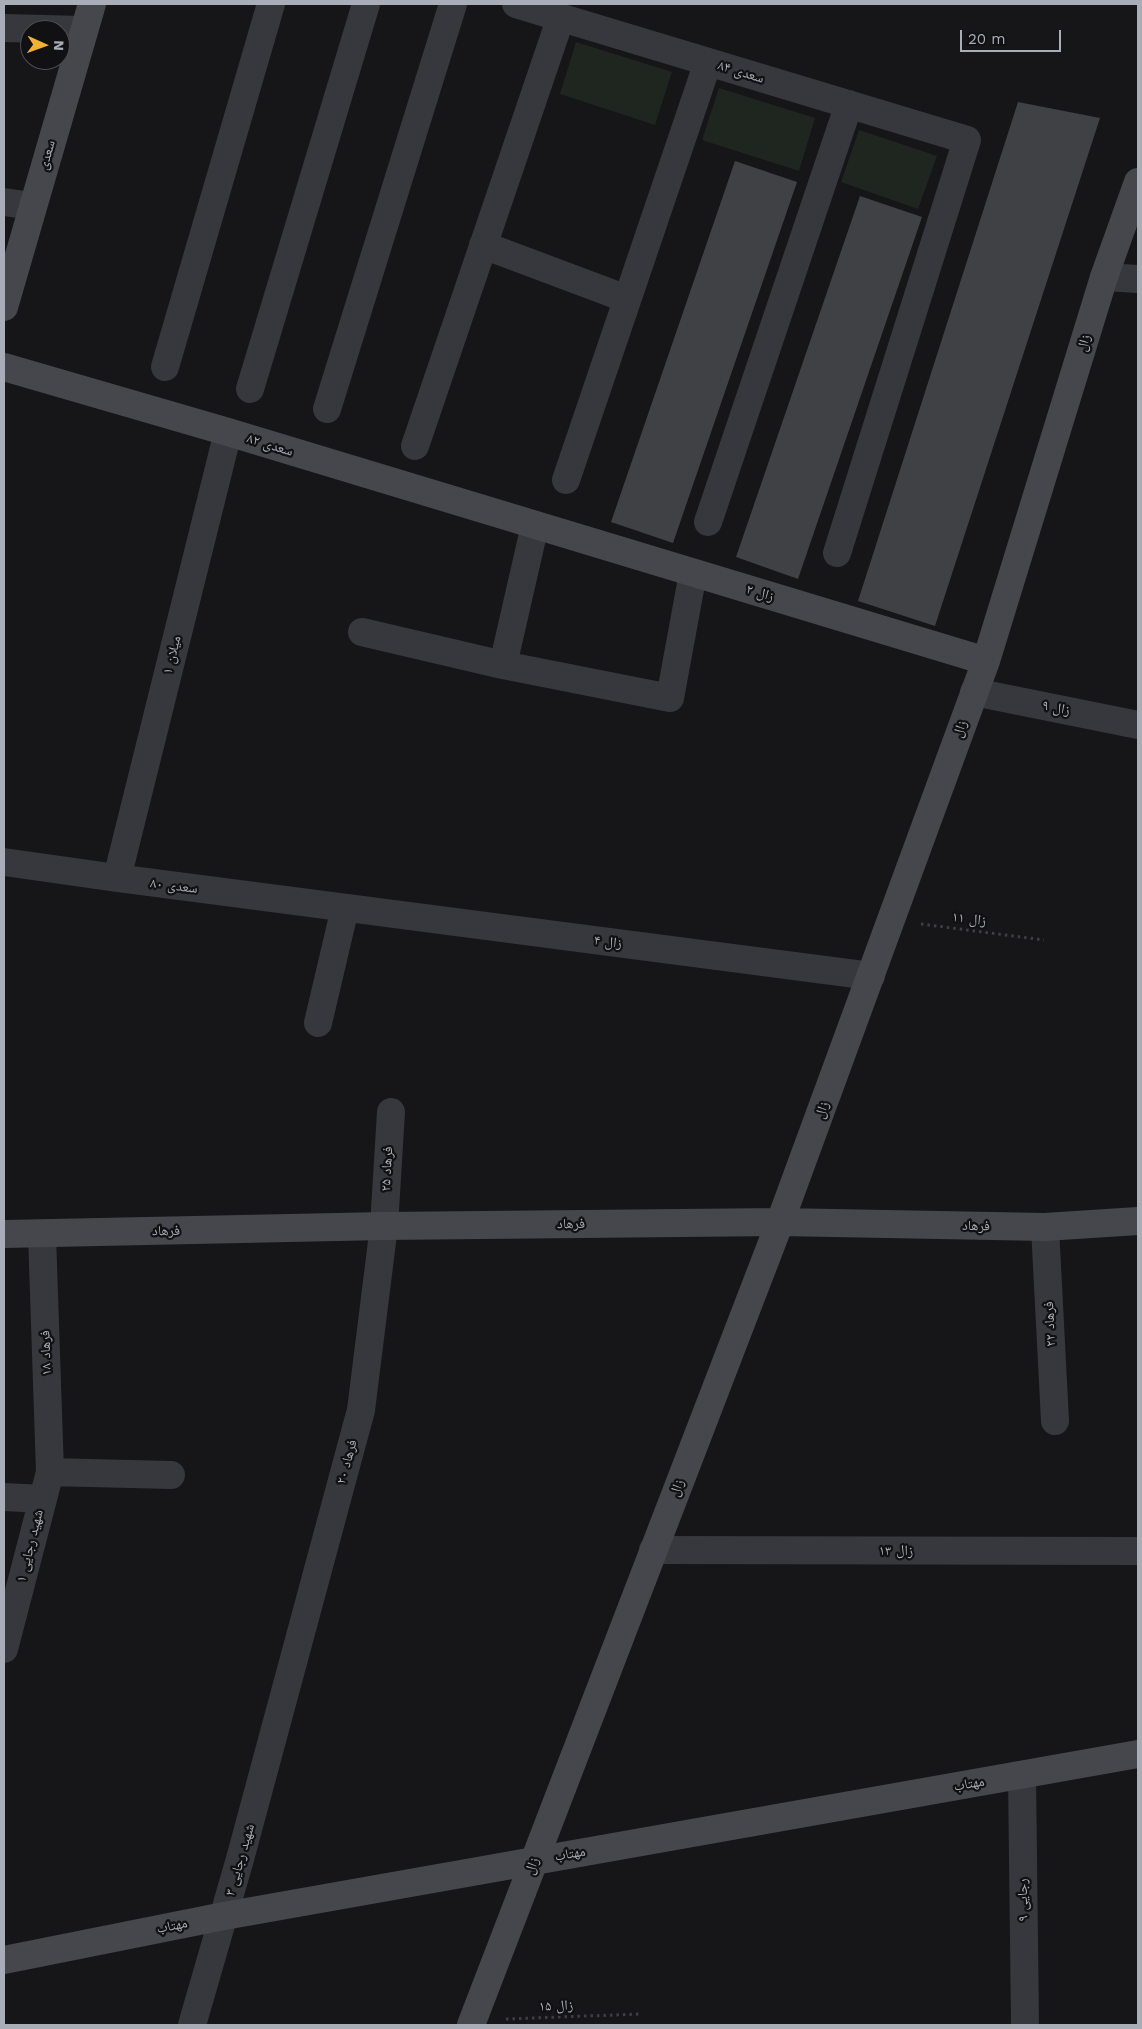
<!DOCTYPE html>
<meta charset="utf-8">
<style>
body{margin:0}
#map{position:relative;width:1142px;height:2029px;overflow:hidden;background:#161618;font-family:"Work Sans",sans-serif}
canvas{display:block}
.frame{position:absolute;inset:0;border:5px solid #a8adb8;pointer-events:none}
.north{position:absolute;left:20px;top:20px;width:50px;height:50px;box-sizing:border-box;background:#111113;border:1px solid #4d4f55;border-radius:50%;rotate:92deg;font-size:14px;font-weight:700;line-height:20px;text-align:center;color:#a8adb8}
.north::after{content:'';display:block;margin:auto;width:18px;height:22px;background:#f2b134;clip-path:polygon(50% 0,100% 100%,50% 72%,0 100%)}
.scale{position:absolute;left:960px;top:30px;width:101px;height:22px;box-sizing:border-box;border:2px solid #a8adb8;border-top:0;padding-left:6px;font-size:15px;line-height:18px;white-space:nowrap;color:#a8adb8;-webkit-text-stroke:4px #111113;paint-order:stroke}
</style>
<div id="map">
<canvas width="1142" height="2029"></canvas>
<div class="frame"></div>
<div class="north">N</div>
<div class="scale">20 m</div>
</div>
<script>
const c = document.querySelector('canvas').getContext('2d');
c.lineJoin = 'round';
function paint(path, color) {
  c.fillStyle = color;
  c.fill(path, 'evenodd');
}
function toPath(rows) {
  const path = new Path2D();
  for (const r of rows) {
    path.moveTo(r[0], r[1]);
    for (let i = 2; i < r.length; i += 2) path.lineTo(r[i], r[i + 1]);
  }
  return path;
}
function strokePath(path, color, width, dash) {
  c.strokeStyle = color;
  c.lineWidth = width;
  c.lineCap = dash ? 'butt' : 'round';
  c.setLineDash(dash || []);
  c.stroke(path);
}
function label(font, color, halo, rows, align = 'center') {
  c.font = font + ' "Work Sans","Noto Naskh Arabic",sans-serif';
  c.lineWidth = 4.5;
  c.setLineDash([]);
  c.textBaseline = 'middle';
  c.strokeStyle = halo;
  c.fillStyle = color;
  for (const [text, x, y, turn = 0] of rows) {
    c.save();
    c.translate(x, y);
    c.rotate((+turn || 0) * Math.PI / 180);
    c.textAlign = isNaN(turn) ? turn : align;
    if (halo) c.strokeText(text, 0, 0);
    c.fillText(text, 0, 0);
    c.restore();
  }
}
paint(toPath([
 [576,42,672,72,655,125,560,94],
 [719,88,815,118,799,171,702,140],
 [859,130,937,156,918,209,841,182]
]), '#1e261f');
paint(toPath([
 [1018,102,1100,118,935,626,858,601],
 [735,161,797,182,673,543,611,522],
 [860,196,922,217,798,579,736,557]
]), '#404145');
strokePath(toPath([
 [921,924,1044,940],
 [506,2019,641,2014]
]), '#3d3f44', 3, [2.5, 4]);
strokePath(toPath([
 [516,4,967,140,837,553],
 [4,28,83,30],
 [4,202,32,206],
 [483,245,627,299],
 [1104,277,1138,279],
 [165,367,271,4],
 [250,389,366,4],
 [327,409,453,4],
 [415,446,561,17],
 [566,480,708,62],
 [708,522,849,104],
 [362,632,503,665,670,698,693,573],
 [503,665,535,525],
 [974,692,1138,725],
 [4,862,117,878,871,976],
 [117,878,228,432],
 [318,1023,345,908],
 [1045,1227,1055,1421],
 [50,1472,171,1475],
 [4,1497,43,1499],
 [653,1550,1138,1551],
 [4,1649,50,1472,42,1235],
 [1022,1775,1025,2025],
 [192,2025,240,1859,361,1410,384,1226,391,1112]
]), '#37383d', 28);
strokePath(toPath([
 [4,307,92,4],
 [4,367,228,432,986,661],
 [4,1234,384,1226,780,1222,1045,1227,1138,1221],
 [4,1960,224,1916,1138,1754],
 [471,2025,780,1222,986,661,1104,277,1138,182]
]), '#45474d', 28);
label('14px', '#a8adb8', '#111113', [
 ["سعدی ۸۴",741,72,17],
 ["سعدی",47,155,-74],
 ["زال",1084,343,-73],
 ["سعدی ۸۲",270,445,17],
 ["زال ۲",760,593,17],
 ["میلان ۱",172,655,-76],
 ["زال ۹",1056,708,11],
 ["زال",960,729,-70],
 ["سعدی ۸۰",174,886,7],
 ["زال ۱۱",969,919,7],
 ["زال ۴",608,942,7],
 ["زال",822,1110,-70],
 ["فرهاد ۲۵",387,1169,-87],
 ["فرهاد",571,1224,-1],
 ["فرهاد",976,1226,1],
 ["فرهاد",166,1231,-1],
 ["فرهاد ۲۲",1050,1324,-93],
 ["فرهاد ۱۸",46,1353,-92],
 ["فرهاد ۲۰",347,1462,-75],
 ["زال",677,1488,-69],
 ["شهید رجایی ۱",30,1546,-76],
 ["زال ۱۳",896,1551],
 ["مهتاب",969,1784,-10],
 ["مهتاب",570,1854,-10],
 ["شهید رجایی ۳",240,1860,-74],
 ["زال",532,1866,-69],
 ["رجایی ۹",1023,1900,-91],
 ["مهتاب",172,1926,-11],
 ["زال ۱۵",556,2006,-2]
]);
</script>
